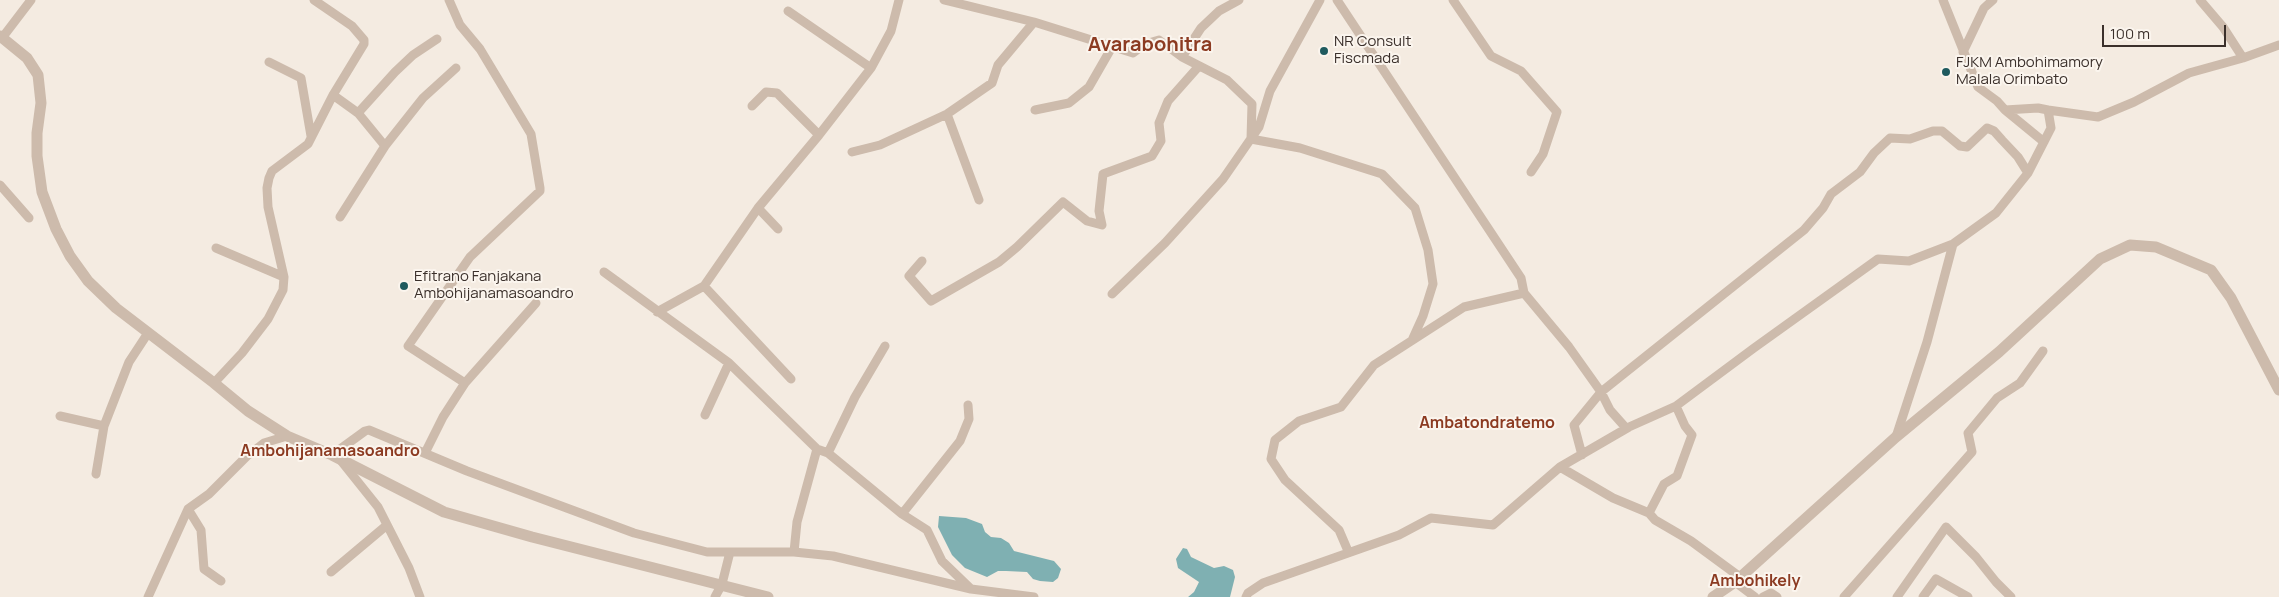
<!DOCTYPE html>
<style>
body{margin:0}
#map{position:relative;width:2279px;height:597px;overflow:hidden;background:#f4ebe1;font-family:Manrope,sans-serif}
canvas{display:block}
.scale{position:absolute;left:2102px;top:25px;width:124px;height:22px;box-sizing:border-box;border:2px solid #3b302b;border-top:0;padding-left:6px;font-size:15px;line-height:18px;white-space:nowrap;color:#3b302b;-webkit-text-stroke:4px #fbf5ee;paint-order:stroke}
</style>
<div id="map">
<canvas width="2279" height="597"></canvas>
<div class="scale">100 m</div>
</div>
<script>
const c = document.querySelector('canvas').getContext('2d');
c.lineJoin = 'round';
function paint(path, color) {
  c.fillStyle = color;
  c.fill(path, 'evenodd');
}
function toPath(rows) {
  const path = new Path2D();
  for (const r of rows) {
    path.moveTo(r[0], r[1]);
    for (let i = 2; i < r.length; i += 2) path.lineTo(r[i], r[i + 1]);
  }
  return path;
}
function strokePath(path, color, width, dash) {
  c.strokeStyle = color;
  c.lineWidth = width;
  c.lineCap = dash ? 'butt' : 'round';
  c.setLineDash(dash || []);
  c.stroke(path);
}
function label(font, color, halo, rows, align = 'center') {
  c.font = font + ' Manrope,sans-serif';
  c.lineWidth = 4;
  c.setLineDash([]);
  c.textBaseline = 'middle';
  c.strokeStyle = halo;
  c.fillStyle = color;
  for (const [text, x, y, turn = 0] of rows) {
    c.save();
    c.translate(x, y);
    c.rotate((+turn || 0) * Math.PI / 180);
    c.textAlign = isNaN(turn) ? turn : align;
    if (halo) c.strokeText(text, 0, 0);
    c.fillText(text, 0, 0);
    c.restore();
  }
}
paint(toPath([
 [939,516,966,518,982,524,985,532,991,537,1001,538,1009,543,1014,551,1054,561,1061,569,1058,578,1053,582,1040,581,1033,579,1027,572,1006,571,998,571,987,577,965,568,952,555,938,527],
 [1183,548,1187,549,1191,557,1214,568,1224,566,1233,570,1235,577,1230,597,1188,597,1194,592,1199,582,1178,568,1176,559]
]), '#7fb0b2');
strokePath(toPath([
 [449,0,460,25,480,49,531,134,540,188,540,191,470,257,408,346,465,383,536,303],
 [944,0,1034,22,1133,53,1145,44,1159,40,1182,57,1201,28,1219,11,1239,0],
 [1337,0,1521,278,1524,293,1464,307,1374,365,1341,407,1299,421,1275,440,1271,459,1285,480,1339,530,1348,551],
 [1453,0,1491,56,1521,71,1557,112,1543,154,1531,172],
 [2200,0,2223,27,2243,58],
 [788,11,871,68],
 [2,38,31,0],
 [1963,52,1984,8,1993,0],
 [1182,57,1227,80,1252,104,1251,139,1300,148,1382,174,1415,208,1428,250,1433,284,1423,316,1413,338],
 [269,62,301,78,311,136],
 [333,95,358,113,395,72,413,55,437,39],
 [752,106,766,92,777,93,819,135,871,68,891,31,899,0],
 [1035,110,1069,103,1089,87,1112,47],
 [2005,110,2044,142],
 [2048,110,2098,117,2134,102,2189,73,2243,58,2279,45],
 [947,114,979,200],
 [385,146,423,98,456,68],
 [852,152,880,145,947,114,992,83,998,65,1034,22],
 [0,185,29,218],
 [758,208,704,286,791,379],
 [340,217,385,146,358,113],
 [778,229,758,208,819,135],
 [216,248,284,277],
 [922,261,909,276,931,301,999,262,1017,247,1063,202,1087,221,1102,225,1099,211,1103,174,1152,156,1161,141,1159,123,1168,101,1199,66],
 [604,272,729,363,817,449,828,453,855,397,885,346],
 [1524,293,1569,347,1601,392,1610,410,1626,428],
 [1112,294,1165,243,1223,179,1259,127,1270,91,1320,0],
 [657,312,704,286],
 [214,383,242,353,268,319,283,290,284,277,268,207,267,188,269,178,272,171,308,144,333,95,364,44,364,40,352,26,314,0],
 [705,415,729,363],
 [60,416,104,426],
 [1896,437,1927,342,1953,244,1996,213,2028,173,2051,128,2048,110,2038,108,2005,110,1997,101,1978,87,1943,0],
 [425,453,443,417,465,383],
 [828,453,902,514,927,530,942,561,970,588],
 [332,455,365,431,369,430,467,471,634,533,707,552,794,552,833,556,971,589,1034,597],
 [1582,455,1574,425,1601,392,1804,230,1823,208,1831,194,1860,172,1874,153,1890,138,1910,139,1933,131,1942,131,1960,146,1967,147,1987,128,1994,131,2002,140,2018,157,2028,173],
 [342,462,378,507,409,568,420,597],
 [1560,467,1613,498,1649,513,1655,520,1691,541,1740,577],
 [96,474,104,426,129,362,148,333],
 [188,509,201,530,204,569,221,581],
 [1649,513,1664,484,1677,476,1692,435,1685,426,1676,406],
 [902,514,960,441,969,419,968,405],
 [794,552,797,522,817,449],
 [331,572,387,525],
 [1735,582,1755,597],
 [148,597,188,509,209,494,247,456,264,443,287,436],
 [715,597,722,584,730,552],
 [1246,597,1248,593,1263,583,1399,535,1431,518,1493,525,1560,467,1629,427,1676,406,1754,348,1878,259,1909,261,1953,244],
 [1763,597,1771,593,1777,597],
 [1844,597,1972,452,1968,433,1997,398,2020,383,2043,351],
 [1897,597,1946,527,1976,557,1996,582,2011,597],
 [1923,597,1936,579,1968,597]
]), '#cdbbac', 9);
strokePath(toPath([
 [0,36,27,58,38,75,41,103,37,133,37,156,42,192,56,229,70,256,88,281,116,308,214,383,248,411,287,436,332,455,444,512,532,537,768,597],
 [1713,597,1735,582,1896,437,1999,352,2100,259,2130,245,2156,247,2211,270,2231,298,2279,390]
]), '#cdbbac', 11);
for (const [x, y, r, color] of [
 [1324,51,5,"#1f5a5e"],
 [1946,72,5,"#1f5a5e"],
 [404,286,5,"#1f5a5e"]
]) {
  const dot = new Path2D();
  dot.arc(x, y, r, 0, 2 * Math.PI);
  c.fillStyle = color;
  c.fill(dot);
  strokePath(dot, '#fbf5ee', 2);
}
label('15px', '#3b302b', '#fbf5ee', [
 ["NR Consult",1334,42],
 ["Fiscmada",1334,59],
 ["FJKM Ambohimamory",1956,63],
 ["Malala Orimbato",1956,80],
 ["Efitrano Fanjakana",414,277],
 ["Ambohijanamasoandro",414,294]
], 'left');
label('bold 16px', '#8c3b22', '#fbf5ee', [
 ["Ambatondratemo",1487,424],
 ["Ambohijanamasoandro",330,452],
 ["Ambohikely",1755,582]
]);
label('bold 20px', '#8c3b22', '#fbf5ee', [
 ["Avarabohitra",1150,45]
]);
</script>
